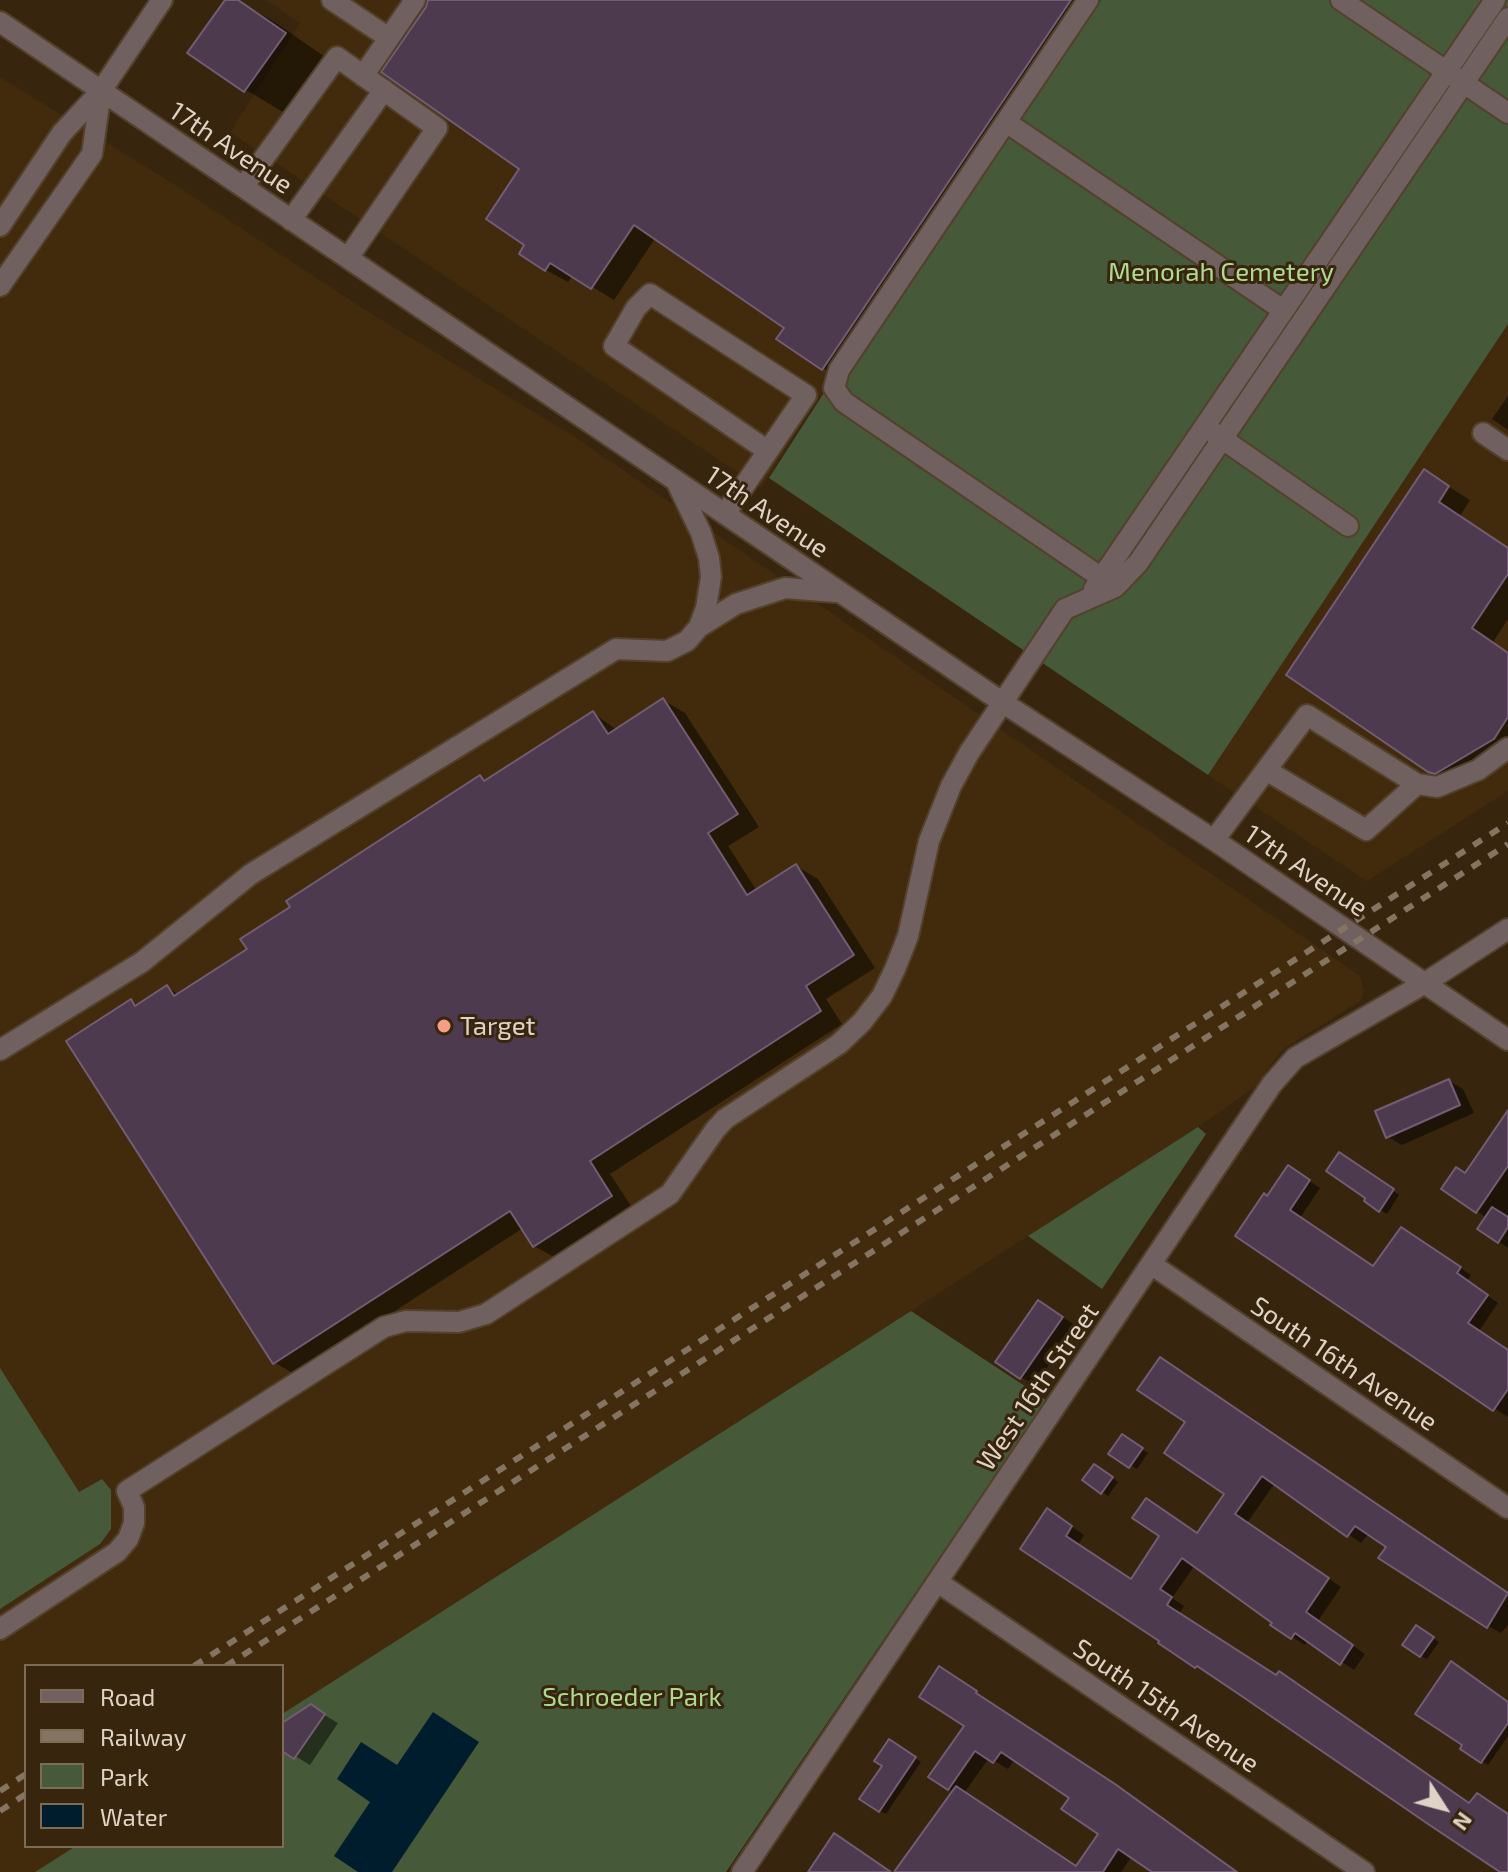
<!DOCTYPE html>
<style>
body{margin:0}
#map{position:relative;width:1508px;height:1872px;overflow:hidden;background:#38250e;font-family:"Exo 2",sans-serif}
canvas{display:block}
.legend{position:absolute;left:24px;top:1664px;width:260px;height:184px;box-sizing:border-box;background:#38250e;border:2px solid #7b6b57;margin:0;padding:10px 14px;list-style:none;font-size:24px;color:#dfd3c5}
.legend li{display:flex;align-items:center;gap:16px;height:40px}
.legend b{width:40px;border:2px solid #7b6b57}
.north{position:absolute;left:1404px;top:1768px;width:80px;height:80px;-webkit-text-stroke:6px #38250e;paint-order:stroke;rotate:126deg;font-size:22px;font-weight:700;line-height:32px;text-align:center;color:#dfd3c5}
.north::after{content:'';display:block;margin:auto;width:28px;height:36px;background:#dfd3c5;clip-path:polygon(50% 0,100% 100%,50% 72%,0 100%)}
</style>
<div id="map">
<canvas width="1508" height="1872"></canvas>
<ul class="legend">
<li><b style="height:10px;background:#70605f"></b>Road</li>
<li><b style="height:10px;background:#847461"></b>Railway</li>
<li><b style="height:22px;background:#465939"></b>Park</li>
<li><b style="height:22px;background:#001d2e"></b>Water</li>
</ul>
<div class="north">N</div>
</div>
<script>
const c = document.querySelector('canvas').getContext('2d');
c.lineJoin = 'round';
function paint(path, color) {
  c.fillStyle = color;
  c.fill(path, 'evenodd');
}
function toPath(rows) {
  const path = new Path2D();
  for (const r of rows) {
    path.moveTo(r[0], r[1]);
    for (let i = 2; i < r.length; i += 2) path.lineTo(r[i], r[i + 1]);
  }
  return path;
}
function strokePath(path, color, width, dash) {
  c.strokeStyle = color;
  c.lineWidth = width;
  c.lineCap = dash ? 'butt' : 'round';
  c.setLineDash(dash || []);
  c.stroke(path);
}
function label(font, color, halo, rows, align = 'center') {
  c.font = font + ' "Exo 2",sans-serif';
  c.lineWidth = 6;
  c.setLineDash([]);
  c.textBaseline = 'middle';
  c.strokeStyle = halo;
  c.fillStyle = color;
  for (const [text, x, y, turn = 0] of rows) {
    c.save();
    c.translate(x, y);
    c.rotate((+turn || 0) * Math.PI / 180);
    c.textAlign = isNaN(turn) ? turn : align;
    if (halo) c.strokeText(text, 0, 0);
    c.fillText(text, 0, 0);
    c.restore();
  }
}
paint(toPath([
 [266,0,1077,0,761,488,230,132,300,23],
 [0,77,180,188,365,310,572,435,1360,976,1364,991,1360,1001,1282,1050,1255,1087,1198,1127,282,1714,282,1666,26,1666,26,1846,76,1846,35,1872,0,1872],
 [1508,324,1508,791,1367,881,1208,775]
]), '#422b0d');
paint(toPath([
 [1077,0,1508,0,1508,324,1208,775,769,478],
 [1198,1127,1206,1134,1102,1289,1028,1236],
 [911,1311,1046,1400,726,1872,35,1872,76,1846,282,1846,282,1714],
 [0,1368,79,1492,102,1479,111,1490,111,1529,100,1544,0,1609]
]), '#465939');
paint(toPath([
 [433,1712,479,1742,392,1872,358,1872,334,1856,370,1802,337,1779,361,1742,397,1765]
]), '#001d2e');
paint(toPath([
 [227,0,236,0,273,21,328,59,288,115,246,90,190,53],
 [408,0,1101,0,845,380,823,368,787,328,656,237,614,300,573,275,568,282,546,270,527,244,522,169,426,10],
 [1508,396,1508,430,1492,419],
 [1446,485,1470,500,1460,516,1508,549,1508,619,1493,642,1508,653,1508,755,1452,784,1289,675],
 [663,700,685,713,759,827,728,846,757,891,796,866,818,879,875,968,826,999,842,1024,610,1174,633,1209,556,1258,534,1246,523,1228,296,1375,274,1362,131,1001,139,1006,167,987,179,995,249,949,480,778,487,782,593,713,617,730],
 [1449,1081,1463,1089,1474,1113,1402,1145,1388,1137],
 [1508,1127,1508,1248,1480,1228,1487,1218,1444,1188,1466,1175],
 [1346,1158,1399,1195,1387,1214,1366,1201,1368,1198],
 [1301,1175,1320,1188,1300,1218,1375,1268,1414,1236,1471,1275,1467,1281,1498,1303,1479,1331,1508,1351,1508,1417,1457,1384,1268,1198],
 [1053,1310,1076,1326,1035,1385,1021,1377],
 [1188,1422,1508,1595,1508,1625,1501,1633,1488,1626,1389,1546,1369,1533,1361,1543,1275,1483,1247,1523,1341,1587,1318,1621,1365,1654,1354,1670,1308,1640,1305,1645,1292,1637,1195,1565,1172,1598,1184,1606,1179,1614,1470,1805,1508,1815,1508,1872,1501,1872,1023,1548,1061,1519,1084,1535,1078,1545,1132,1581,1198,1535,1227,1494],
 [1122,1436,1148,1453,1137,1469,1111,1453],
 [1101,1470,1118,1482,1108,1496,1102,1492],
 [1423,1631,1439,1642,1427,1659,1421,1656],
 [953,1676,989,1701,988,1703,1129,1795,1222,1860,1220,1862,1235,1872,1151,1872,1152,1870,1132,1856,1121,1872,1075,1872,1101,1834,1071,1797,1015,1759,1008,1769,989,1758,964,1793,1047,1872,897,1872,954,1792,931,1776,966,1726],
 [1508,1702,1508,1736,1488,1765,1463,1748],
 [311,1707,338,1723,310,1765,282,1748,282,1726],
 [896,1745,921,1762,886,1814,880,1811]
]), '#0007');
const building = toPath([
 [225,0,238,0,286,33,244,92,187,53,225,0],
 [428,0,1071,0,822,370,776,339,784,328,634,225,591,289,550,263,545,271,519,254,524,245,486,219,519,169,381,72,426,7,428,0],
 [1424,469,1449,486,1439,502,1508,548,1508,574,1472,628,1508,653,1508,717,1494,739,1435,774,1428,772,1286,675,1424,469],
 [663,698,738,814,708,833,747,895,796,864,854,955,806,986,821,1011,590,1161,612,1196,533,1247,510,1211,273,1364,66,1041,131,999,135,1006,167,985,174,996,247,949,240,939,290,907,286,901,480,775,484,781,593,711,608,734,663,698],
 [1449,1079,1460,1105,1386,1138,1375,1111,1449,1079],
 [1508,1110,1508,1166,1476,1213,1441,1189,1456,1167,1465,1173,1508,1110],
 [1339,1152,1394,1189,1379,1212,1364,1201,1365,1198,1326,1171,1339,1152],
 [1288,1165,1310,1180,1290,1210,1373,1266,1401,1227,1461,1267,1457,1273,1488,1295,1468,1323,1508,1350,1508,1389,1493,1411,1235,1236,1264,1193,1267,1196,1288,1165],
 [1492,1207,1508,1217,1508,1227,1498,1243,1477,1229,1492,1207],
 [1038,1300,1063,1317,1020,1379,995,1362,1038,1300],
 [1160,1357,1508,1593,1487,1628,1378,1558,1386,1547,1355,1526,1347,1537,1262,1476,1235,1514,1329,1578,1306,1612,1353,1645,1340,1665,1295,1633,1291,1639,1270,1625,1272,1623,1182,1558,1160,1589,1172,1597,1167,1605,1276,1675,1279,1671,1469,1803,1477,1793,1508,1814,1508,1872,1500,1872,1431,1826,1243,1697,1197,1666,1195,1668,1158,1643,1159,1641,1020,1549,1047,1508,1072,1526,1066,1536,1131,1579,1159,1536,1132,1518,1146,1498,1197,1533,1224,1494,1164,1453,1185,1422,1137,1390,1160,1357],
 [1122,1434,1143,1448,1129,1468,1108,1454,1122,1434],
 [1094,1464,1113,1477,1101,1494,1082,1480,1094,1464],
 [1416,1625,1434,1637,1420,1657,1402,1645,1416,1625],
 [1451,1661,1508,1702,1508,1723,1481,1763,1460,1749,1462,1745,1415,1714,1451,1661],
 [939,1666,977,1691,976,1693,1115,1784,1237,1872,1152,1872,1118,1849,1103,1872,894,1872,956,1786,1076,1866,1098,1834,1061,1809,1069,1798,1001,1752,993,1763,975,1751,948,1790,928,1777,964,1726,919,1697,939,1666],
 [311,1704,325,1714,294,1759,282,1751,282,1723,311,1704],
 [889,1739,916,1757,879,1812,859,1799,882,1766,874,1761,889,1739],
 [834,1833,891,1872,808,1872,834,1833]
]);
paint(building, '#4e3a4f');
strokePath(building, '#735d74', 2);
const minor = toPath([
 [332,0,389,38],
 [1088,0,839,370,834,388,844,402,1115,587],
 [1341,0,1508,113],
 [0,22,1002,702,1214,840,1508,1040],
 [363,76,415,0],
 [1006,122,1283,310],
 [243,187,337,57,437,128,348,258],
 [291,220,384,90],
 [0,226,62,133,101,91,162,0],
 [0,286,92,154,101,91],
 [1211,431,1348,526],
 [1483,433,1508,450],
 [725,514,806,395,650,294,636,308,614,346,768,451],
 [1094,589,1495,0],
 [699,627,736,604,785,588,835,592],
 [1266,770,1366,830,1417,784],
 [1214,840,1307,715,1417,784,1437,787,1478,770,1508,748],
 [0,1050,142,962,251,874,616,649,667,651,687,641,699,627,706,608,711,577,709,558,701,533,678,485],
 [1151,1264,1508,1508],
 [939,1583,1364,1872],
 [0,1629,117,1552,128,1539,134,1523,134,1507,127,1491,384,1327,406,1321,459,1322,486,1314,670,1194,715,1130,725,1119,839,1044,862,1022,882,996,895,969,908,936,929,841,951,786,969,753,1065,609,1115,587,1138,563,1508,18],
 [742,1872,1272,1084,1295,1058,1425,983,1508,929]
]);
strokePath(minor, '#53412b', 24);
strokePath(minor, '#70605f', 20);
strokePath(toPath([
 [194,1666,1508,823],
 [226,1666,1508,844],
 [0,1791,26,1774],
 [0,1811,26,1794]
]), '#847461', 6, [10, 10]);
for (const [x, y, r, color] of [
 [444,1026,8,"#f49e86"]
]) {
  const dot = new Path2D();
  dot.arc(x, y, r, 0, 2 * Math.PI);
  c.fillStyle = color;
  c.fill(dot);
  strokePath(dot, '#38250e', 3);
}
label('26px', '#dfd3c5', '#38250e', [
 ["17th Avenue",231,148,34],
 ["17th Avenue",767,512,34],
 ["17th Avenue",1306,871,34],
 ["South 16th Avenue",1344,1364,34],
 ["West 16th Street",1038,1387,-56],
 ["South 15th Avenue",1166,1706,34]
]);
label('26px', '#adda8f', '#38250e', [
 ["Menorah Cemetery",1221,272],
 ["Schroeder Park",632,1697]
]);
label('26px', '#dfd3c5', '#38250e', [
 ["Target",460,1026]
], 'left');
</script>
